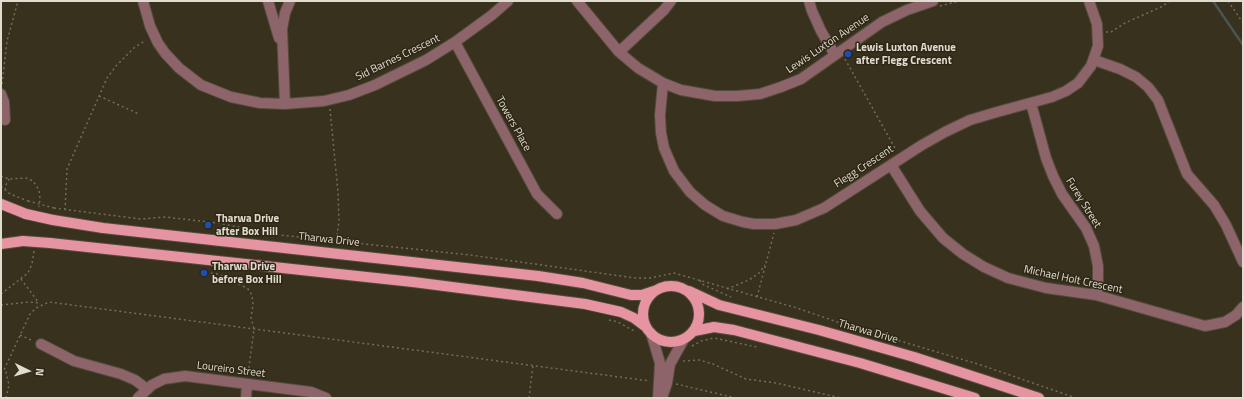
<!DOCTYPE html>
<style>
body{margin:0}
#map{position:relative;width:1244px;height:399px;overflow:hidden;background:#38311e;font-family:"Titillium Web",sans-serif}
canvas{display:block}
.frame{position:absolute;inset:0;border:2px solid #e0dcd0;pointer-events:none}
.north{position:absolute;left:8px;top:351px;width:40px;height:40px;-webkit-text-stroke:3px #2e2715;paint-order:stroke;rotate:95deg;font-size:11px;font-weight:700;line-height:16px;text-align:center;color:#e0dcd0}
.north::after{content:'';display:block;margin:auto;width:14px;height:18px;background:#e0dcd0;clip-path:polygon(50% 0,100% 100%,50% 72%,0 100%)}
</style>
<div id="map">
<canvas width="1244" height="399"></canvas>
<div class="frame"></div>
<div class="north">N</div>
</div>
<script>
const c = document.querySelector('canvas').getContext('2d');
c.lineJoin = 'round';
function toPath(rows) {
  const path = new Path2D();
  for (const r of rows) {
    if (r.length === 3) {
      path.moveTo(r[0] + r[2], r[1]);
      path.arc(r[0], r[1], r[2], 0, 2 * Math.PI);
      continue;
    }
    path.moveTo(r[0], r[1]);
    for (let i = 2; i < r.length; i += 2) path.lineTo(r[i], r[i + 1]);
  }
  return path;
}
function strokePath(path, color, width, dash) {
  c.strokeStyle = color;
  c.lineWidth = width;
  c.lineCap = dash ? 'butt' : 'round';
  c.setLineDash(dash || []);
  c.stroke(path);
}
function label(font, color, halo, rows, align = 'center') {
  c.font = font + ' "Titillium Web",sans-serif';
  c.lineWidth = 3;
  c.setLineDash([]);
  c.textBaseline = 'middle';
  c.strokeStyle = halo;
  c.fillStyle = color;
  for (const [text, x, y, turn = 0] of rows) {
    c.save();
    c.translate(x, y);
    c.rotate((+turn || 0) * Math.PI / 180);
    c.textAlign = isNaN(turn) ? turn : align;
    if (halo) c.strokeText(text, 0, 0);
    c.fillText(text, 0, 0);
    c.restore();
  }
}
strokePath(toPath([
 [1213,1,1243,45]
]), '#495453', 2.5);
const minor = toPath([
 [143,1,150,26,158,43,165,53,179,68,201,85,231,97,260,103,285,104,324,101,349,95,375,85,426,60,455,42,492,15,508,1],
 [268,1,279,38],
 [577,1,619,52,638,68,663,83,681,90,715,96,737,96,760,94,781,87,801,79,882,22,907,10,933,1],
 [809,1,812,11,821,31,835,55],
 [455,42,537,194,557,214],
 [619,52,664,10,671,1],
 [1094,60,1120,69,1136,77,1148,87,1158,100,1187,174,1214,205,1226,225,1243,262],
 [663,83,660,115,661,133,664,148,674,171,690,192,705,205,723,216,743,222,754,224,775,224,796,220,824,208,922,145,945,132,970,120,997,112,1052,97,1066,91,1078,83,1091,66,1098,46,1097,24,1089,1],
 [1,94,4,102,5,120],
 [1031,103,1046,158,1053,176,1062,194,1086,228,1094,246,1098,266,1098,286,1096,295],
 [285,104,282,29,285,13,290,1],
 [891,165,920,211,943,238,963,254,984,267,1008,278,1046,288,1096,295,1205,326,1225,322,1236,315,1243,307],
 [651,333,660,363,658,398],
 [41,344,74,361,121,374,135,380,147,389],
 [138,398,152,385,164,379,185,376,311,392,326,398],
 [246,398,247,384],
 [662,398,667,383,670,364,684,339]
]);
const major = toPath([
 [1,204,26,214],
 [53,220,103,228,538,276,583,283,631,295,642,295,654,291],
 [50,243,413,282,585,304,621,312,634,318,646,327],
 [1,244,23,241],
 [671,314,28],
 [689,291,719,305,819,330,914,357,1039,398],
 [694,331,714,327,734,330,860,363,975,398]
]);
strokePath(minor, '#534c3a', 12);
strokePath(major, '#534c3a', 12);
strokePath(toPath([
 [1228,1,1243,23],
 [940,6,960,1],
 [1106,32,1111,32,1125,23,1161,7,1170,1],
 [845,59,896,150],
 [2,84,7,41,18,1],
 [99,96,139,114],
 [330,109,338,192,339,221,336,241],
 [1,176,9,179,26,178,33,181,39,190,40,198,39,207],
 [1,186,10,194,28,201],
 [5,190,6,185,9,179],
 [54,208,141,219,165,217,218,223,279,235,470,255,635,278,650,278,674,273,797,308,846,325,981,365,1076,398],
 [65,210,67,169,107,78,116,66,134,48,146,40],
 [201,272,218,274,230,279,248,289,252,295,253,304,251,318,254,329,248,374],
 [21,279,39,303],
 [700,280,701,283,704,285,731,297],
 [727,289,749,280,759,273,765,265],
 [1,294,28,273,32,264,34,251],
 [757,297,774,233],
 [1,305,29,302,40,303],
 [609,320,618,322,634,331],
 [20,335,33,341],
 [692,346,701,341,714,338,757,347],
 [683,361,699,360,713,364,746,379,776,383,841,398],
 [676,384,736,398],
 [6,398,9,385,6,372,4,370,30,314,36,308,49,302,650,381],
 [529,398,533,365]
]), '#736d5c', 1.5, [2, 3]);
strokePath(minor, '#8d646a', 10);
strokePath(major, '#e694a2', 10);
const majorBridge = toPath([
 [26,214,53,220],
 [23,241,50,243]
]);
strokePath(majorBridge, '#534c3a', 12, []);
strokePath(toPath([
 [28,201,54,208]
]), '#736d5c', 1.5, [2, 3]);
strokePath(majorBridge, '#e694a2', 10);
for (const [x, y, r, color] of [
 [848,54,4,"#1a4fb4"],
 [208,225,4,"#1a4fb4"],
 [204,273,4,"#1a4fb4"]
]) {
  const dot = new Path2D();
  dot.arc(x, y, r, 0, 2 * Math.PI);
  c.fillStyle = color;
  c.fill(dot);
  strokePath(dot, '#2e2715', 1.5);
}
label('11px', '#e0dcd0', '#2e2715', [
 ["Lewis Luxton Avenue",828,44,-34],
 ["Sid Barnes Crescent",398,58,-26],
 ["Towers Place",513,124,61],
 ["Flegg Crescent",864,167,-33],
 ["Furey Street",1083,203,58],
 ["Tharwa Drive",329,240,6],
 ["Michael Holt Crescent",1073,280,12],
 ["Tharwa Drive",868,332,16],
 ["Loureiro Street",231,370,7]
]);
label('bold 11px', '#e0dcd0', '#2e2715', [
 ["Lewis Luxton Avenue",856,48],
 ["after Flegg Crescent",856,61],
 ["Tharwa Drive",216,219],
 ["after Box Hill",216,232],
 ["Tharwa Drive",212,267],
 ["before Box Hill",212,280]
], 'left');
</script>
